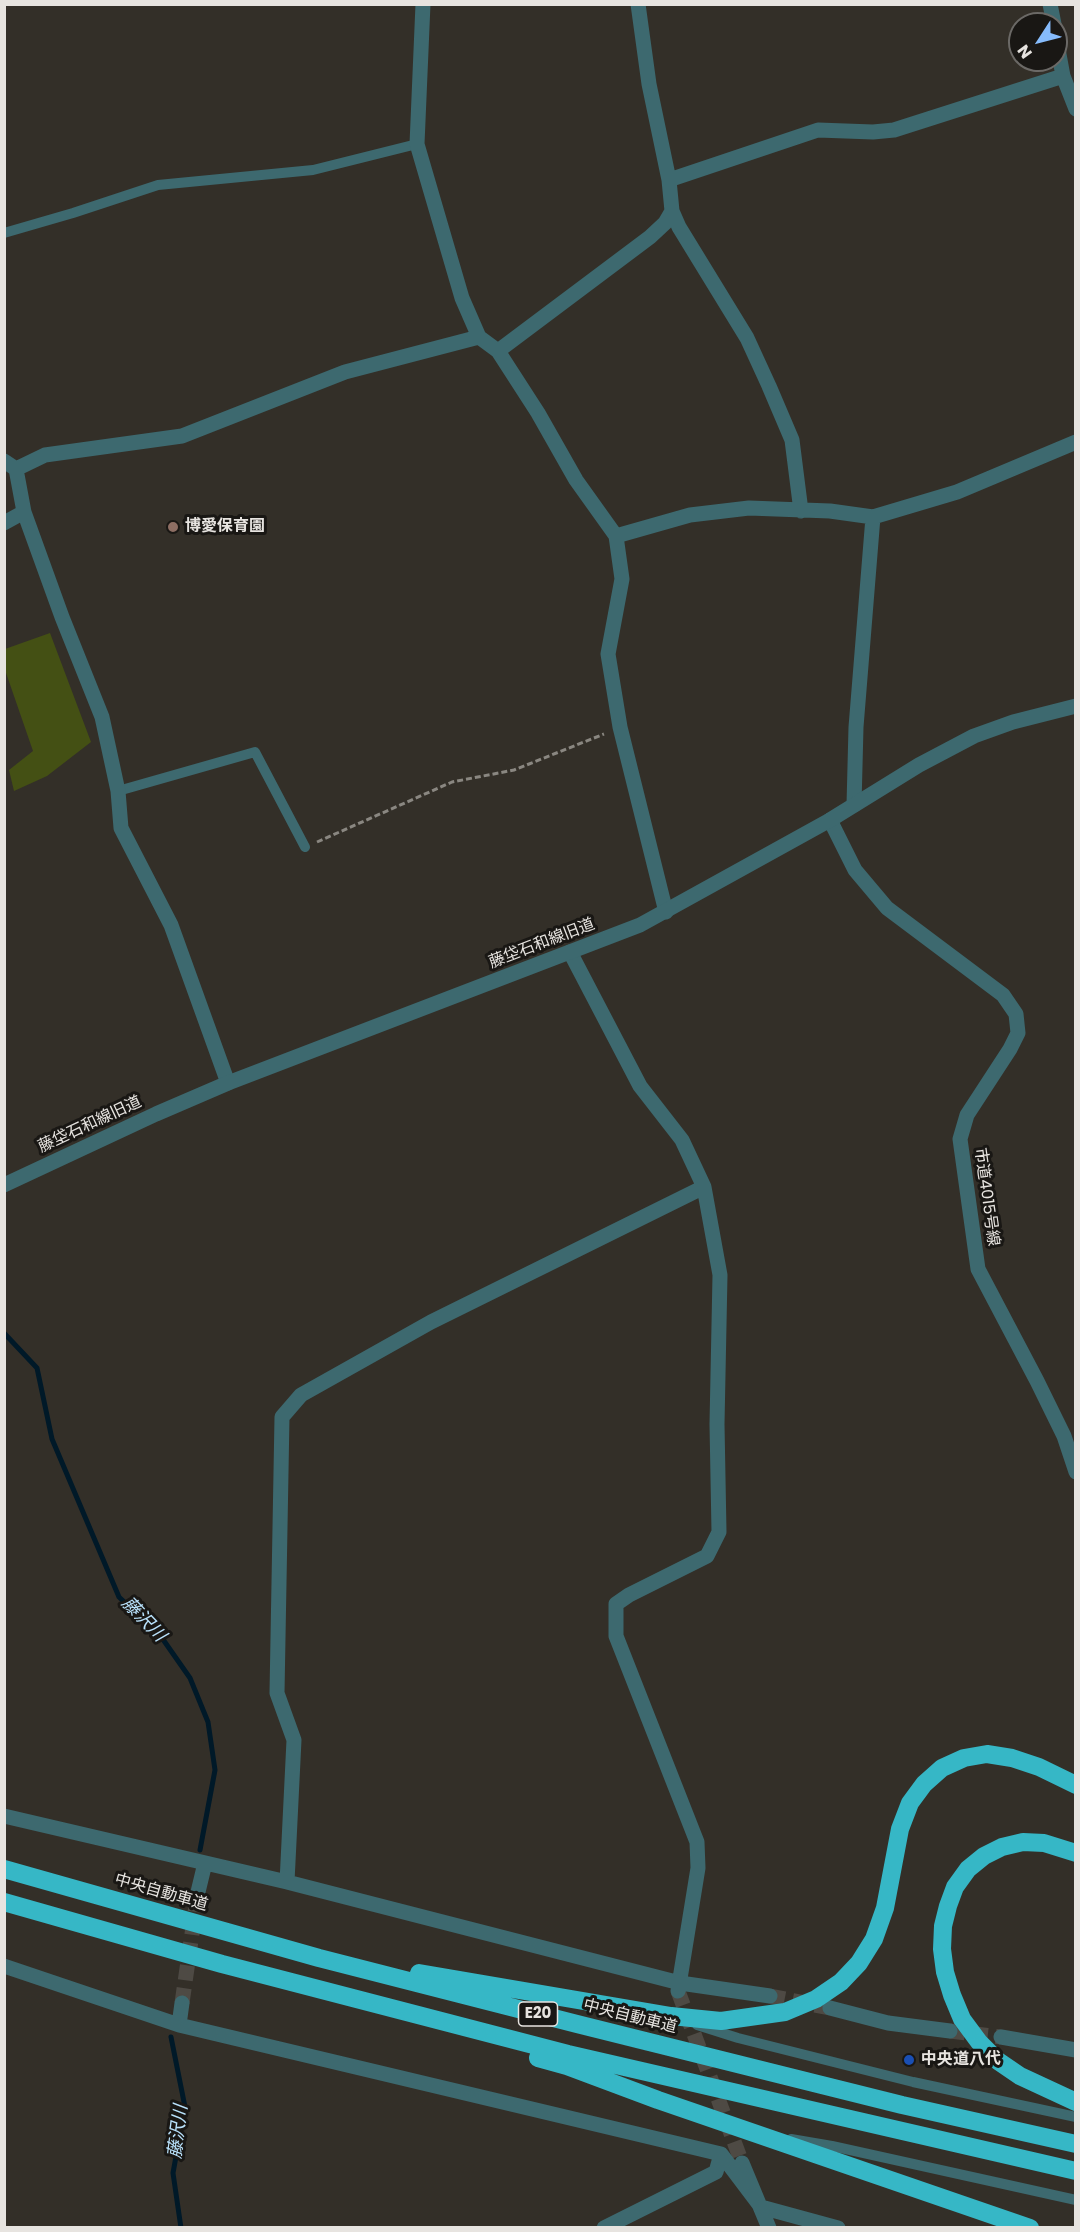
<!DOCTYPE html>
<meta charset="utf-8">
<style>
body{margin:0}
#map{position:relative;width:1080px;height:2232px;overflow:hidden;background:#332f28;font-family:Poppins,sans-serif}
canvas{display:block}
.frame{position:absolute;inset:0;border:6px solid #e7e4e0;pointer-events:none}
.north{position:absolute;left:1008px;top:12px;width:60px;height:60px;box-sizing:border-box;background:#191714;border:2px solid #6b6966;border-radius:50%;rotate:234deg;font-size:16px;font-weight:700;line-height:24px;text-align:center;color:#e7e4e0}
.north::after{content:'';display:block;margin:auto;width:21px;height:27px;background:#86bbfb;clip-path:polygon(50% 0,100% 100%,50% 72%,0 100%)}
</style>
<div id="map">
<canvas width="1080" height="2232"></canvas>
<div class="frame"></div>
<div class="north">N</div>
</div>
<script>
const c = document.querySelector('canvas').getContext('2d');
c.lineJoin = 'round';
function paint(path, color) {
  c.fillStyle = color;
  c.fill(path, 'evenodd');
}
function toPath(rows) {
  const path = new Path2D();
  for (const r of rows) {
    path.moveTo(r[0], r[1]);
    for (let i = 2; i < r.length; i += 2) path.lineTo(r[i], r[i + 1]);
  }
  return path;
}
function strokePath(path, color, width, dash) {
  c.strokeStyle = color;
  c.lineWidth = width;
  c.lineCap = dash ? 'butt' : 'round';
  c.setLineDash(dash || []);
  c.stroke(path);
}
function label(font, color, halo, rows, align = 'center') {
  c.font = font + ' Poppins,"Noto Sans JP",sans-serif';
  c.lineWidth = 6;
  c.setLineDash([]);
  c.textBaseline = 'middle';
  c.strokeStyle = halo;
  c.fillStyle = color;
  for (const [text, x, y, turn = 0] of rows) {
    c.save();
    c.translate(x, y);
    c.rotate((+turn || 0) * Math.PI / 180);
    c.textAlign = isNaN(turn) ? turn : align;
    if (halo) c.strokeText(text, 0, 0);
    c.fillText(text, 0, 0);
    c.restore();
  }
}
paint(toPath([
 [50,633,91,742,47,776,14,791,9,770,33,751,5,670,5,649]
]), '#445014');
strokePath(toPath([
 [4,1333,37,1368,52,1439,119,1597,162,1638,190,1678,208,1722,215,1770,200,1850],
 [171,2037,185,2107,173,2173,181,2228]
]), '#001928', 5);
strokePath(toPath([
 [678,1991,742,2163],
 [770,1996,830,2008],
 [182,2003,198,1892],
 [950,2031,1001,2037]
]), '#4e4a44', 15, [15, 8]);
strokePath(toPath([
 [317,842,452,782,514,770,604,734]
]), '#8a8781', 3, [6, 3]);
strokePath(toPath([
 [4,233,73,213,158,185,313,170,417,144],
 [118,791,255,752,305,847],
 [697,2025,738,2038,913,2082,1076,2117],
 [791,2139,832,2146,1076,2200]
]), '#3d696f', 10);
strokePath(toPath([
 [423,4,417,144,462,298,479,337,498,351,538,413,576,480,616,536,622,579,608,654,620,727,666,912],
 [638,4,649,84,669,180,672,211,679,227,747,338,769,386,792,440,801,511],
 [1050,4,1054,24],
 [1056,38,1063,76,1076,109],
 [669,180,818,130,873,132,894,130,1063,76],
 [498,351,650,237,665,223,672,211],
 [4,461,16,469,24,512,62,617,102,717,118,791,121,828,171,925,228,1083],
 [16,469,45,455,182,436,345,372,479,337],
 [4,523,24,512],
 [616,536,690,515,749,508,830,511,873,517,957,492,1076,442],
 [854,805,856,727,873,517],
 [830,820,855,870,887,908,1003,995,1016,1014,1018,1033,1010,1049,967,1115,960,1139,978,1269,1037,1381,1064,1436,1076,1472],
 [570,952,640,1086,682,1140,704,1187,720,1275,717,1424,719,1532,707,1556,629,1595,616,1604,616,1636,697,1842,698,1868,678,1991],
 [4,1816,287,1882,680,1983,770,1996],
 [287,1882,294,1740,277,1693,282,1417,301,1395,431,1322,704,1187],
 [198,1892,205,1863],
 [4,1966,179,2025,721,2154,761,2207,838,2228],
 [830,2008,888,2023,950,2031],
 [179,2025,182,2003],
 [1001,2037,1076,2050],
 [742,2163,769,2228],
 [604,2228,716,2172,721,2154]
]), '#3d696f', 15);
strokePath(toPath([
 [4,1185,156,1114,228,1083,640,925,830,820,919,765,974,736,1013,722,1076,706]
]), '#3d696f', 15);
strokePath(toPath([
 [1076,1853,1044,1843,1023,1842,1002,1847,984,1856,968,1869,955,1887,948,1906,943,1926,942,1949,945,1972,952,1995,962,2019,979,2042,998,2061,1020,2076,1076,2102],
 [4,1869,319,1958,577,2024,902,2105,1076,2144],
 [4,1902,222,1964,568,2054,1076,2171],
 [419,1973,671,2016,721,2021,785,2012,816,1999,841,1982,859,1963,874,1939,885,1908,900,1829,910,1803,924,1784,942,1768,964,1758,987,1754,1012,1758,1039,1767,1076,1785],
 [538,2058,567,2066,658,2100,1030,2228]
]), '#36b7c6', 18);
for (const [x, y, r, color] of [
 [173,527,6,"#8d6e63"],
 [909,2060,6,"#1a4fb4"]
]) {
  const dot = new Path2D();
  dot.arc(x, y, r, 0, 2 * Math.PI);
  c.fillStyle = color;
  c.fill(dot);
  strokePath(dot, '#191714', 2);
}
for (const [x, y, w] of [
 [538,2014,39]
]) {
  const box = new Path2D();
  box.roundRect(x - w / 2, y - 12, w, 24, 4.5);
  c.fillStyle = '#191714';
  c.fill(box);
  strokePath(box, '#e7e4e0', 1.5);
}
label('bold 15px', '#e7e4e0', null, [
 ["E20",538,2014]
]);
label('bold 16px', '#e7e4e0', '#191714', [
 ["博愛保育園",185,527],
 ["中央道八代",921,2060]
], 'left');
label('16px', '#e7e4e0', '#191714', [
 ["藤垈石和線旧道",542,944,-21],
 ["藤垈石和線旧道",90,1125,-25],
 ["市道4015号線",986,1197,82],
 ["中央自動車道",161,1893,16],
 ["中央自動車道",630,2017,14]
]);
label('italic 18px', '#b9e2fc', '#191714', [
 ["藤沢川",143,1620,46],
 ["藤沢川",179,2132,-83]
]);
</script>
